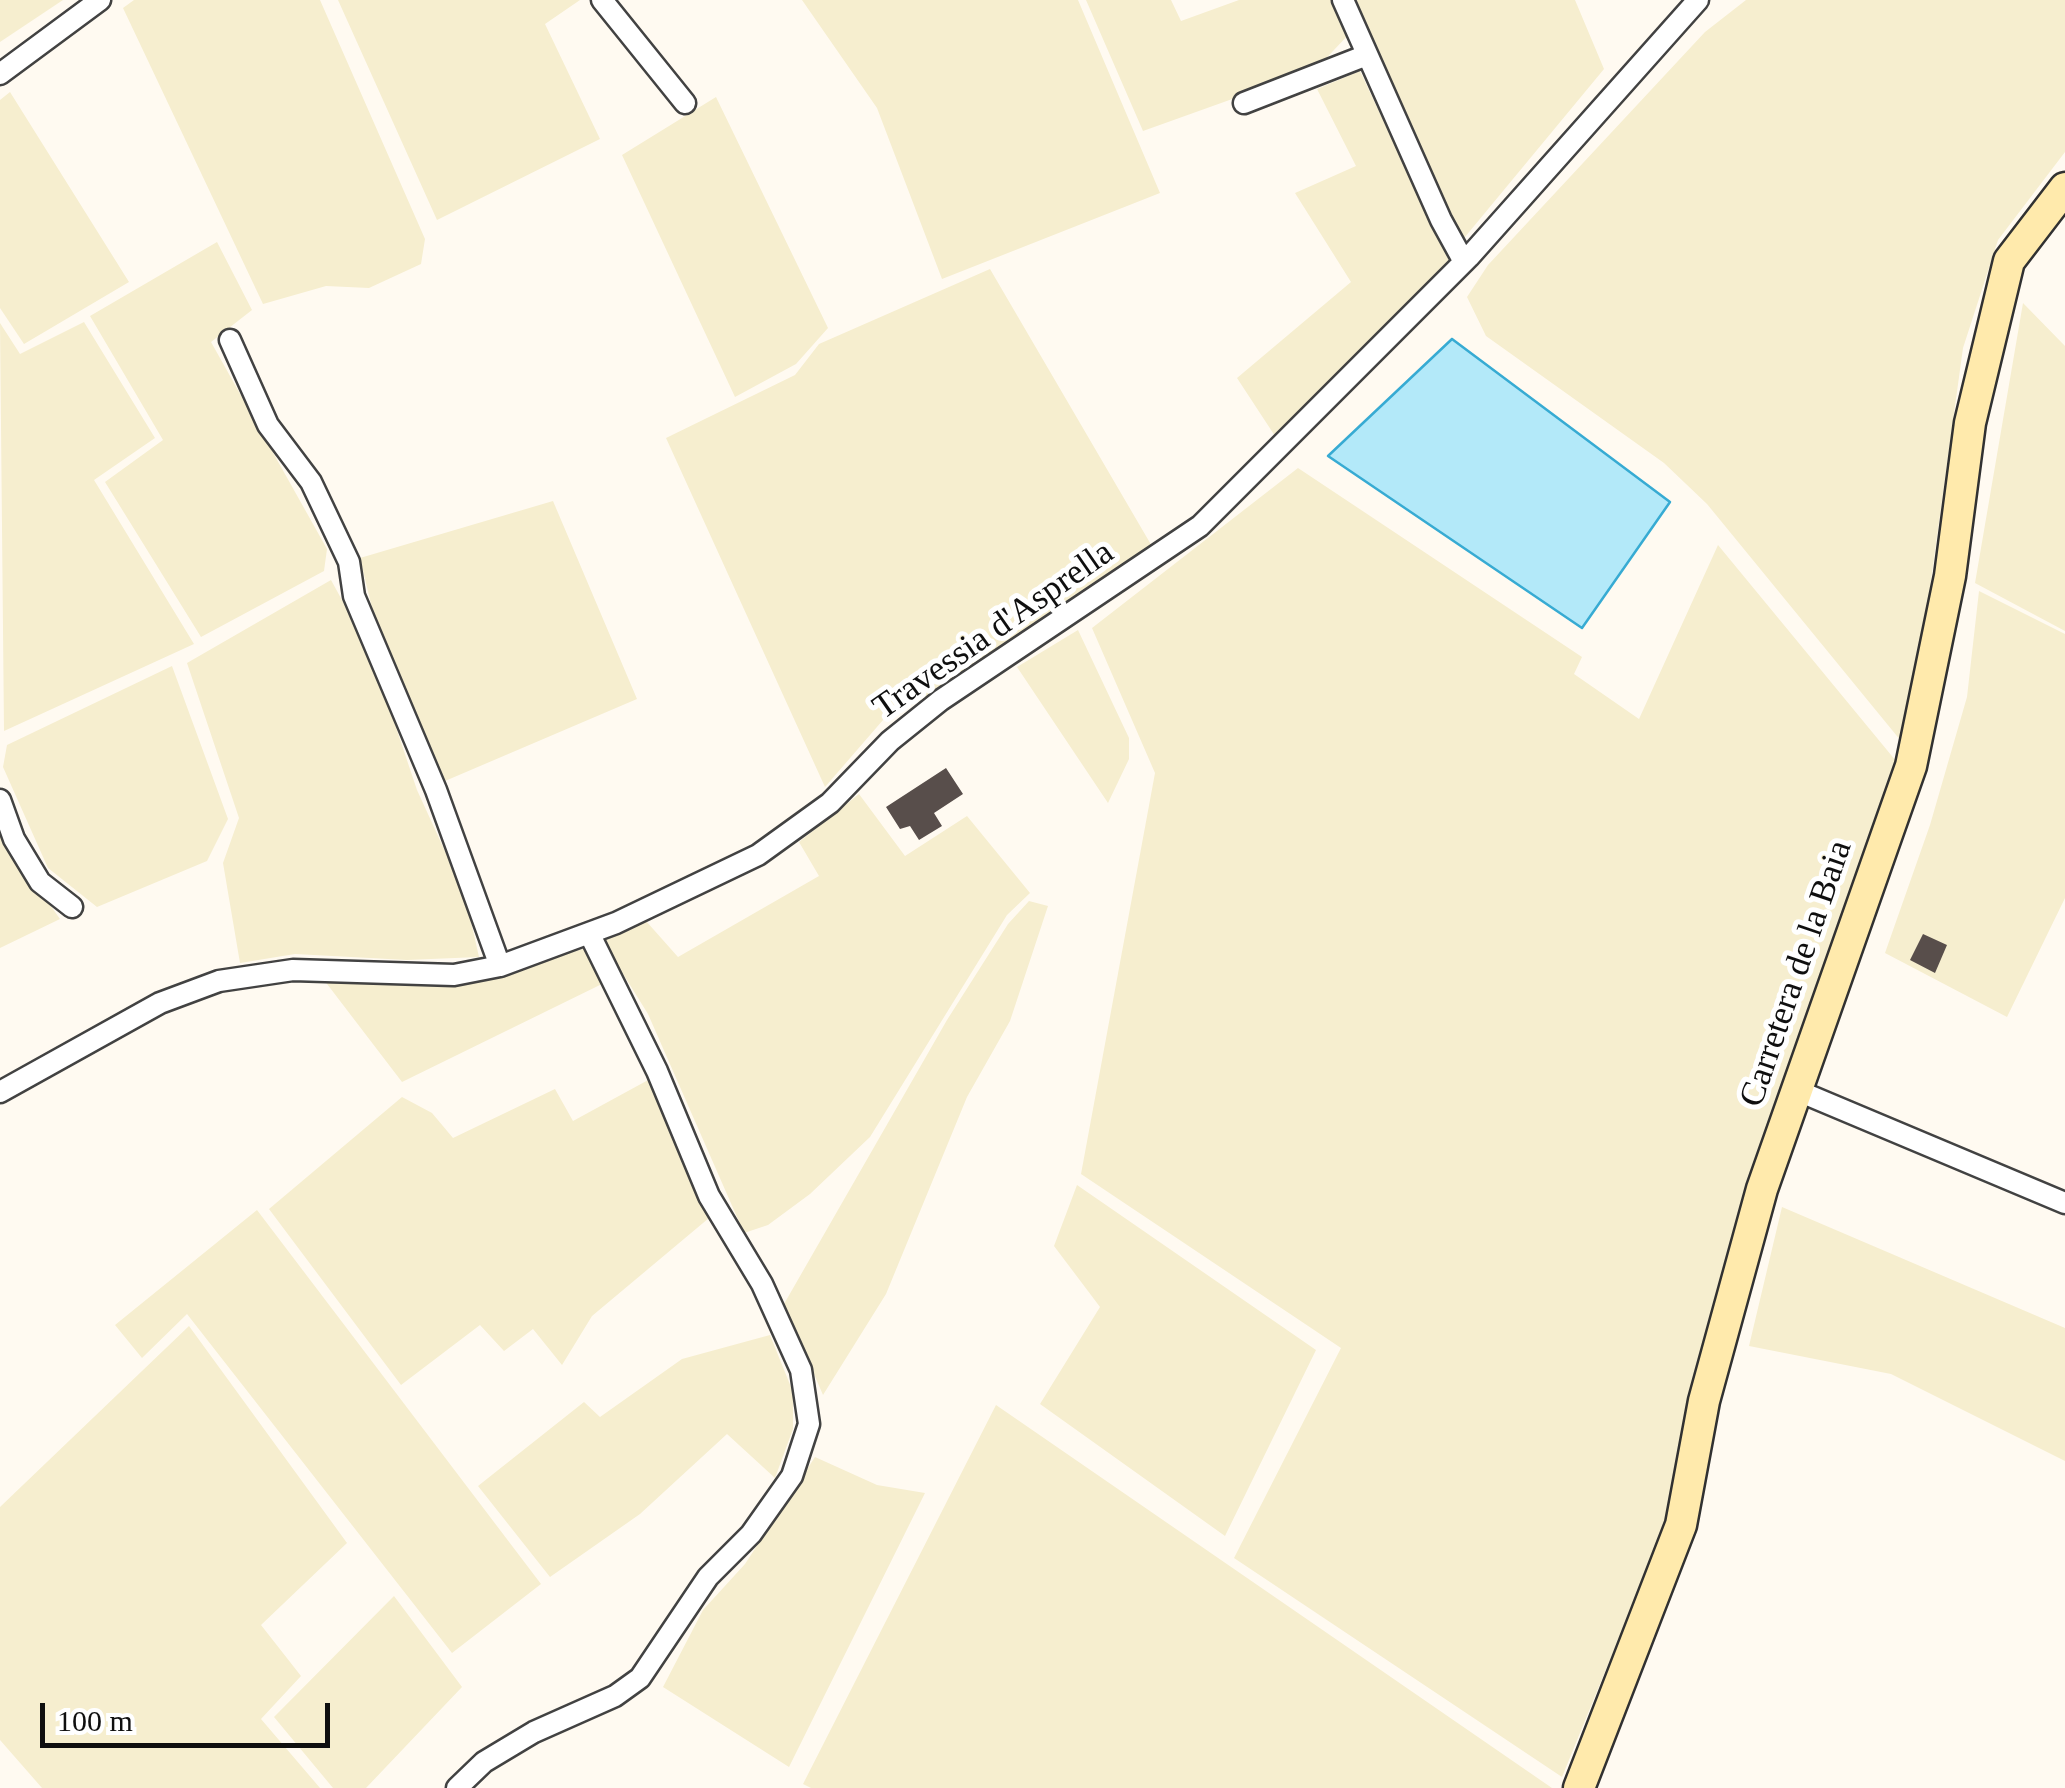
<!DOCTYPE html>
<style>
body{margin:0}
#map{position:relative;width:2065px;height:1788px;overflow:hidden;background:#fffaf1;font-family:Georgia,serif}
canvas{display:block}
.scale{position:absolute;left:40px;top:1703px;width:290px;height:45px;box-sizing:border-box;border:5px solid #0f0f0f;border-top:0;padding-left:12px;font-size:30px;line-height:35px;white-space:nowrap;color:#0f0f0f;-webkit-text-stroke:8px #fff;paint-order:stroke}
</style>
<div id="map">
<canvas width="2065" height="1788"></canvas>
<div class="scale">100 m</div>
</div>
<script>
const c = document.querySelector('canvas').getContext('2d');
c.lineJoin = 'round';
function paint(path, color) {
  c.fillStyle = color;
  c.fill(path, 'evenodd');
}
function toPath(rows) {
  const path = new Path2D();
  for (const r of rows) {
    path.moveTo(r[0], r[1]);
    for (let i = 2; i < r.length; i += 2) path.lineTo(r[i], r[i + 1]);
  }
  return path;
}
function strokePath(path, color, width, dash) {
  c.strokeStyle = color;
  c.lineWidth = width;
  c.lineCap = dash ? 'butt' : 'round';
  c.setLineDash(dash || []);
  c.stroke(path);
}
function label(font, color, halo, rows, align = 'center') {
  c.font = font + ' Georgia,serif';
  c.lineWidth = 10;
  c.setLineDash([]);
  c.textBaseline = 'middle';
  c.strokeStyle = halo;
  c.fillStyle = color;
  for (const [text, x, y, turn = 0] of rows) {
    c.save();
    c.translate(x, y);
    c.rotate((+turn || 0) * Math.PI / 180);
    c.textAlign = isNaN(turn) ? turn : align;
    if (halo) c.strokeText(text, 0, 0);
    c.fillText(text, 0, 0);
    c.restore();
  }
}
paint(toPath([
 [0,0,63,0,0,42],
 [134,0,320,0,425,239,421,264,369,288,326,286,263,304,123,8],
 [338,0,580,0,545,24,600,139,437,220],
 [802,0,1078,0,1160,193,942,279,877,108],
 [1086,0,1171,0,1181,21,1239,0,1336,0,1351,32,1316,69,1143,131],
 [1354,0,1575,0,1604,69,1460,243],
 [1746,0,2065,0,2065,152,1998,240,1963,348,1928,602,1901,741,1707,504,1664,463,1486,336,1467,297,1488,265,1705,32],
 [1360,71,1449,261,1275,436,1237,378,1351,282,1295,193,1356,166,1317,89],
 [10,92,129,282,24,344,0,308,0,100],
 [716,97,828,328,796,364,735,397,622,155],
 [217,242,252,310,211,342,327,549,324,571,201,637,105,482,163,440,90,316],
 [990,269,1153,548,945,687,883,720,825,787,666,438,795,375,819,344],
 [2023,303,2065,346,2065,631,1975,583],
 [84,322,155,438,94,480,194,644,4,731,0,323,20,354],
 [1298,468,1582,657,1574,674,1639,719,1718,545,1896,761,1737,1217,1667,1520,1562,1777,1234,1558,1341,1348,1081,1174,1155,773,1092,628],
 [553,501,637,699,445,781,372,608,360,558],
 [331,580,371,653,417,790,465,895,479,957,407,960,295,954,240,963,223,863,239,818,187,663],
 [1979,591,2065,634,2065,898,2007,1017,1885,953,1930,825,1967,697],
 [1078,630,1129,738,1129,759,1108,803,1017,667],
 [172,666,228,819,207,861,97,907,48,868,3,767,7,745],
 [859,794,905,856,967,816,1030,893,1007,915,870,1137,810,1194,768,1225,744,1233,648,1014,602,940,646,921,678,957,819,876,799,842],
 [0,824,8,845,60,919,0,948],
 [1029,901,1048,906,1010,1021,967,1097,886,1294,823,1395,784,1304,947,1020,1008,924],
 [586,948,604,983,402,1082,324,980,455,987],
 [650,1079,709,1218,592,1316,562,1365,533,1329,504,1351,480,1325,401,1385,269,1209,402,1097,432,1113,453,1138,555,1089,573,1121],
 [1077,1185,1316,1350,1225,1536,1040,1404,1100,1307,1054,1246],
 [1782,1207,2065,1328,2065,1461,1891,1374,1749,1346],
 [257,1210,541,1584,452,1653,187,1314,142,1358,115,1325],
 [189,1326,347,1543,261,1625,301,1676,261,1719,320,1788,42,1788,0,1740,0,1507],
 [770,1335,793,1392,793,1429,775,1478,727,1434,640,1514,550,1577,478,1486,584,1402,600,1417,682,1359],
 [996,1405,1552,1788,811,1788,803,1784],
 [815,1457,877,1485,925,1493,789,1767,663,1687,703,1610,745,1564],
 [394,1596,462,1687,366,1788,333,1788,274,1717]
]), '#f6eecf');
const water = toPath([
 [1452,339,1670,502,1582,628,1328,456,1452,339]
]);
paint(water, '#b3e9f9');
strokePath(water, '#37abd3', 2.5);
paint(toPath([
 [946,768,963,794,934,813,942,826,919,840,910,826,900,829,886,807],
 [1923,934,1947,945,1935,973,1910,960]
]), '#584e4b');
const minor = toPath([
 [602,0,685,103],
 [1343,0,1441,220,1464,262],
 [0,74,100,0],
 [1244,103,1367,55],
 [230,340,268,425,311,482,349,562,354,596,436,790,500,966],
 [0,800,14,839,40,882,72,907],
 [1796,1090,2065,1203],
 [0,1092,160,1003,219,981,293,970,454,975,500,966,616,923,758,855,830,803,890,741,941,700,1200,526,1469,257,1698,0],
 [457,1788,484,1762,534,1732,615,1696,640,1678,708,1577,751,1534,792,1476,809,1424,801,1370,762,1284,709,1196,657,1071,589,933]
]);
const secondary = toPath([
 [1579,1788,1681,1525,1704,1401,1762,1189,1911,766,1950,576,1970,423,2009,261,2065,188]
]);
strokePath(minor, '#424242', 25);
strokePath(secondary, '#313131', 35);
strokePath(minor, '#fff', 20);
strokePath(secondary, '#ffeaac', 30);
label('35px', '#0f0f0f', '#fff', [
 ["Travessia d'Asprella",994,631,-35],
 ["Carretera de la Baia",1797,974,-71]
]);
</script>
